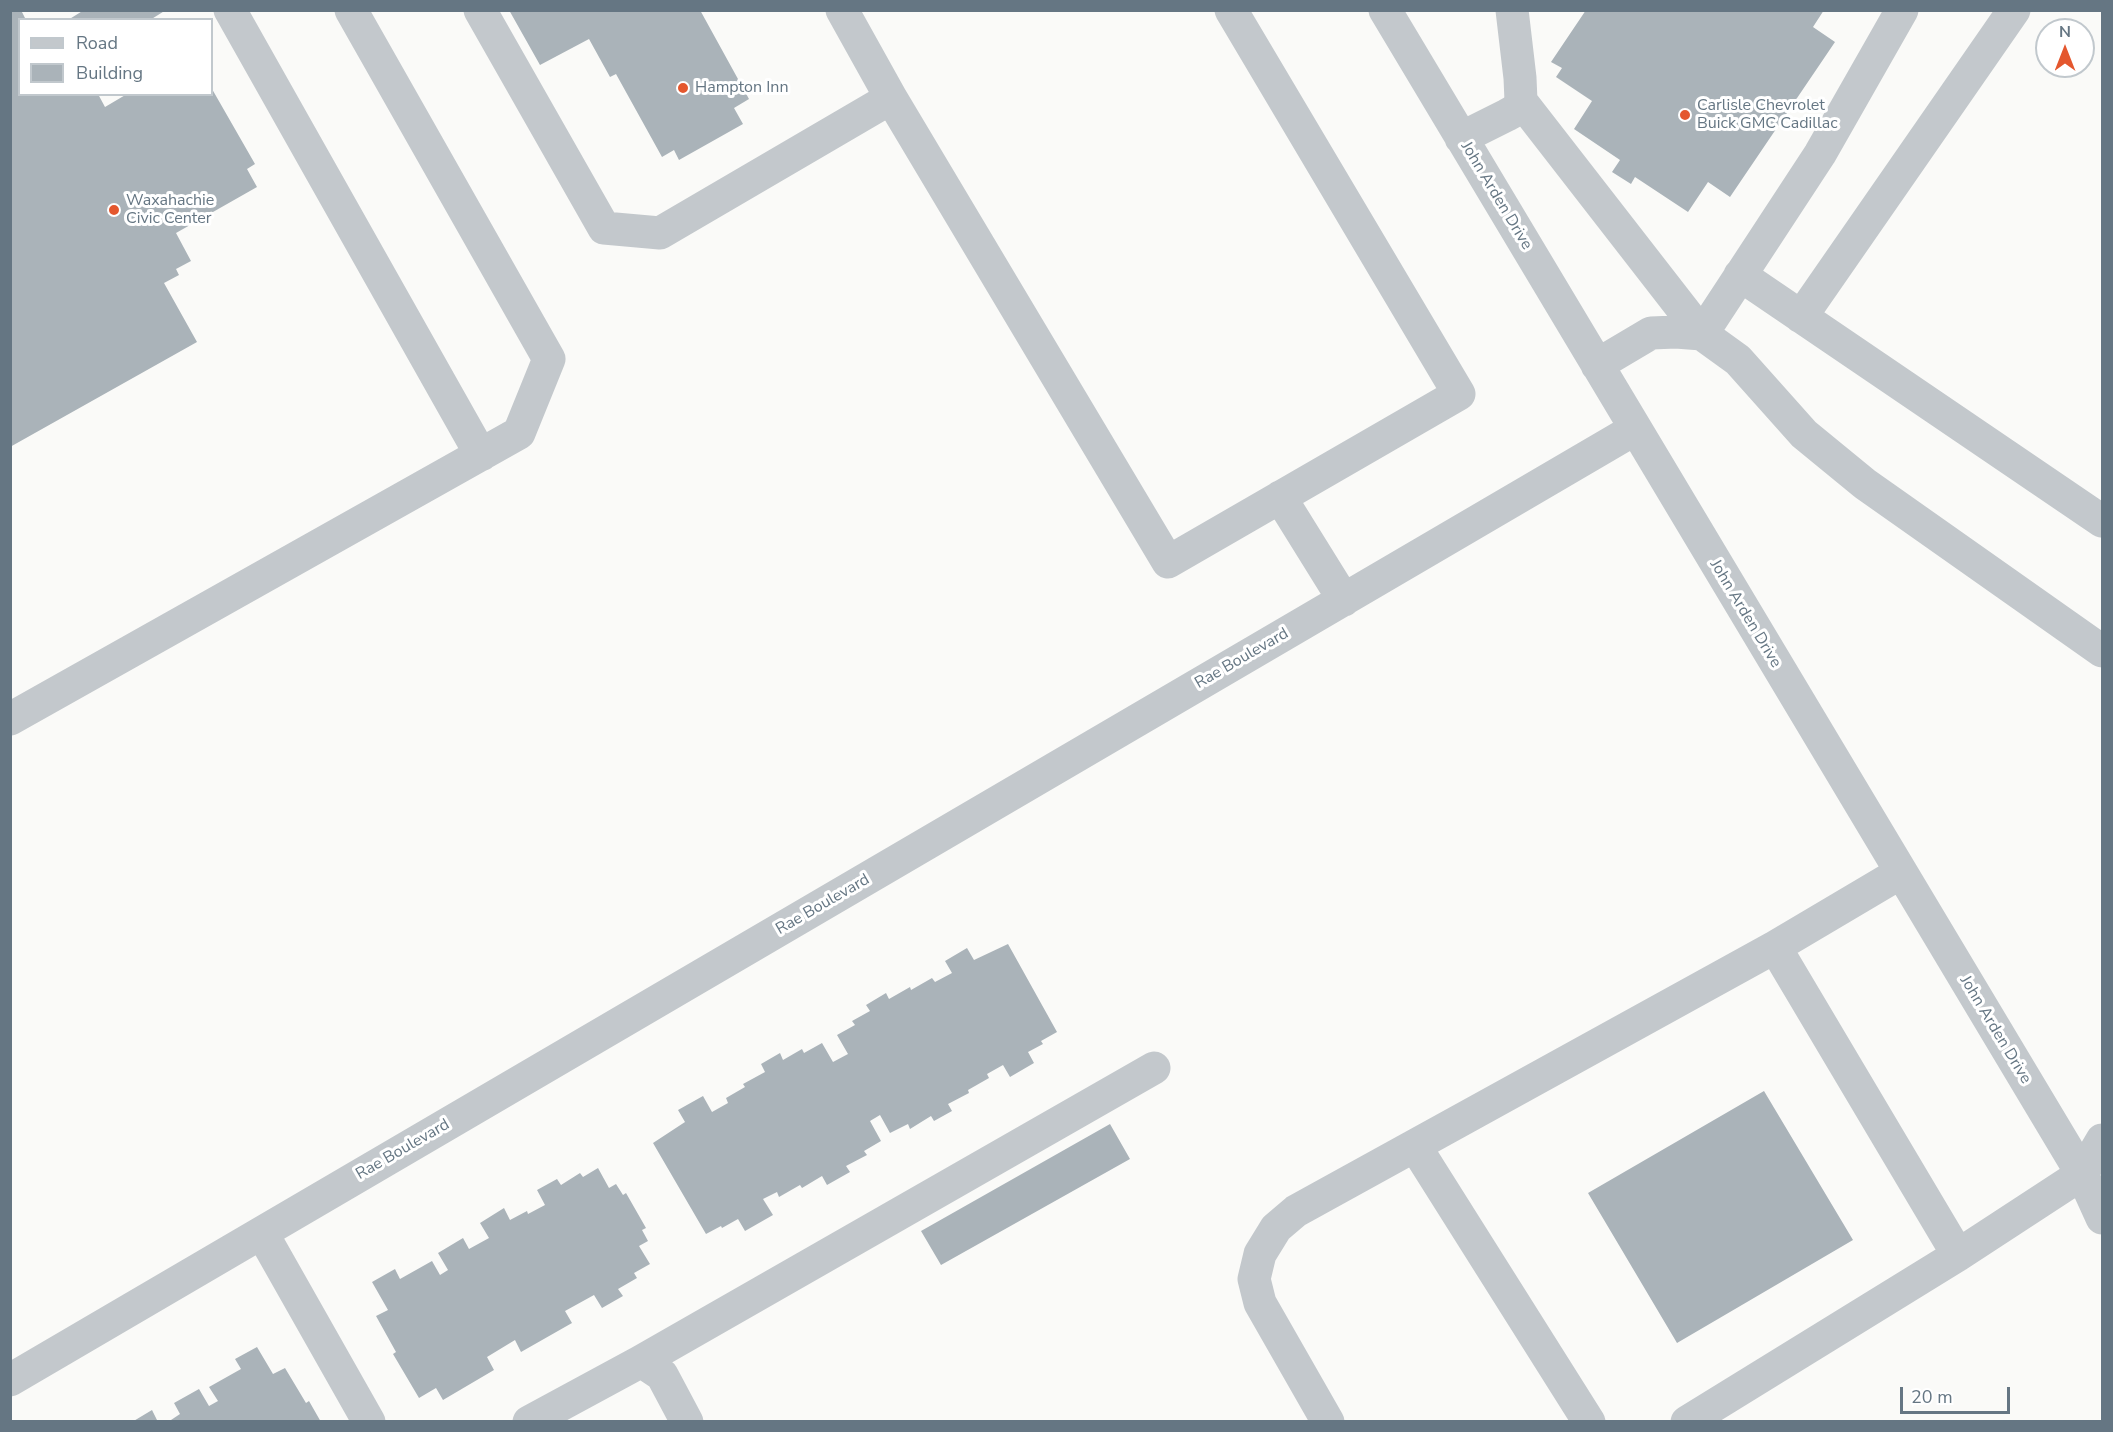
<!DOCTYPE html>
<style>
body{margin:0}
#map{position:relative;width:2113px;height:1432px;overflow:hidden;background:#fafaf8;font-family:"Nunito Sans",sans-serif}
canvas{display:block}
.frame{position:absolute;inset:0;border:12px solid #657683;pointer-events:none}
.legend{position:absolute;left:18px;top:18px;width:195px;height:78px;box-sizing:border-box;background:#fff;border:2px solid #c1c8cd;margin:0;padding:8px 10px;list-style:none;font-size:18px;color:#657683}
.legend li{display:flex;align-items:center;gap:12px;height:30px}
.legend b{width:30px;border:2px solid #c1c8cd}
.north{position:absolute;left:2035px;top:18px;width:60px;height:60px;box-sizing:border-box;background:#fff;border:2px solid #c1c8cd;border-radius:50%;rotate:0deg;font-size:16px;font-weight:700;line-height:24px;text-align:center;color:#657683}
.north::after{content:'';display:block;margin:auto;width:21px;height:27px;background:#e4572e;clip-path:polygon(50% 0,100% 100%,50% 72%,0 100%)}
.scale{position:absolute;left:1900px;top:1387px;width:110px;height:27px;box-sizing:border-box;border:3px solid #657683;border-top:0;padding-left:8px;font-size:18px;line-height:21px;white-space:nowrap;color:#657683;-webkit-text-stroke:4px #fff;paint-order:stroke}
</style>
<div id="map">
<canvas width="2113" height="1432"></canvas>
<div class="frame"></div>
<ul class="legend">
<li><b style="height:8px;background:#c3c8cc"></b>Road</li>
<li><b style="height:16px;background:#aab3b9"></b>Building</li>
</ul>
<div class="north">N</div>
<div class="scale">20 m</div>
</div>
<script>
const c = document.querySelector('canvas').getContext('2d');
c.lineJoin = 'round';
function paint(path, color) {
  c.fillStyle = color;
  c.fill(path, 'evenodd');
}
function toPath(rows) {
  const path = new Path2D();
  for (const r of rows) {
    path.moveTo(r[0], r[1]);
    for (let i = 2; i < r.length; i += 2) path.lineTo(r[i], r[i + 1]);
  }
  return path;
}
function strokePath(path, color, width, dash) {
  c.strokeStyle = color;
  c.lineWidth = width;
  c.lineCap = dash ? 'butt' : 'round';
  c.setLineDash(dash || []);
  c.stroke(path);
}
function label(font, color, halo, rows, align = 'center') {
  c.font = font + ' "Nunito Sans",sans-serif';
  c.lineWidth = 6;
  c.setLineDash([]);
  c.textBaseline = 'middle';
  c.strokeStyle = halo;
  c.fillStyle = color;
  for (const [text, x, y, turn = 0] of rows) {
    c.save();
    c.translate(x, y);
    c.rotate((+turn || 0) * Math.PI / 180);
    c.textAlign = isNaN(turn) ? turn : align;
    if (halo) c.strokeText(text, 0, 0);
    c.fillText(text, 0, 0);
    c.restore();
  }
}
paint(toPath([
 [10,10,21,10,26,20,20,20,20,94,98,94,105,107,127,94,212,94,212,89,255,164,247,169,257,187,176,233,191,261,176,269,179,275,164,283,197,342,10,447],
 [84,10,166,10,150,20,68,20],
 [509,10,700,10,749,99,734,108,743,124,679,160,674,150,662,157,616,74,610,77,589,39,540,65],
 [1586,10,1824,10,1813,27,1835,42,1730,197,1708,182,1688,212,1635,177,1631,184,1612,172,1620,160,1574,129,1592,101,1556,77,1562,68,1551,62],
 [1008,944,1057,1032,1041,1041,1043,1044,1028,1052,1034,1063,1010,1077,1003,1065,987,1074,989,1078,968,1090,969,1093,948,1104,952,1111,934,1121,931,1116,910,1129,908,1124,890,1133,880,1115,870,1121,881,1141,864,1151,867,1155,846,1166,850,1172,827,1185,822,1176,802,1188,800,1185,779,1197,777,1192,763,1199,773,1215,745,1231,738,1219,722,1228,721,1226,706,1234,653,1143,685,1122,678,1110,703,1096,712,1112,728,1103,726,1098,745,1087,743,1084,765,1072,761,1064,780,1053,783,1060,802,1049,804,1053,822,1043,833,1062,848,1054,837,1035,855,1025,852,1021,870,1011,866,1005,886,993,889,999,910,987,911,990,932,978,935,982,952,973,945,961,967,948,974,960],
 [1764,1091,1853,1240,1677,1343,1588,1193],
 [1110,1124,1130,1159,941,1265,921,1231],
 [598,1168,609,1188,616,1184,623,1195,626,1193,646,1228,642,1230,648,1241,639,1246,650,1264,634,1273,637,1278,618,1289,623,1296,602,1308,594,1295,565,1311,572,1323,521,1352,515,1340,487,1357,494,1370,443,1400,436,1388,419,1398,393,1354,396,1352,376,1316,388,1310,372,1282,395,1269,400,1279,432,1261,440,1275,448,1270,438,1253,463,1238,469,1249,489,1238,480,1223,504,1208,510,1220,527,1211,528,1214,545,1205,537,1190,557,1179,561,1185,580,1173,583,1177],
 [257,1347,273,1374,285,1368,306,1403,309,1401,321,1422,168,1422,180,1414,174,1403,199,1389,209,1406,218,1401,209,1387,241,1369,235,1359],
 [152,1410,158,1422,132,1422]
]), '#aab3b9');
strokePath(toPath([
 [230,10,481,455],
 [480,10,604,228,660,233,891,98,842,10],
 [1385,10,2082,1174,2102,1218],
 [891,98,1168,562,1459,394,1231,10],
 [1521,101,1702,334,1820,154,1902,10],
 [1461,138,1507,115,1516,110,1521,101,1520,78,1512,10],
 [1740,275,2102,521],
 [1801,317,2014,10],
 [1597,365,1651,333,1676,332,1702,334,1738,360,1804,434,1865,484,2102,651],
 [1280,497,1344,600],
 [10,719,519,433,549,359,351,10],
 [1775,947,1958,1255,2082,1174,2102,1140],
 [1415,1146,1589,1422],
 [262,1233,369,1422],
 [638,1363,1154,1068],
 [10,1380,1635,429],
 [529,1422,638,1363,647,1365,662,1375,687,1422],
 [1328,1422,1260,1303,1254,1279,1260,1254,1276,1228,1296,1211,1775,947,1900,873],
 [1687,1422,1958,1255]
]), '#c3c8cc', 33);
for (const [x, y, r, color] of [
 [683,88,6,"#e4572e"],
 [1685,115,6,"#e4572e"],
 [114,210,6,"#e4572e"]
]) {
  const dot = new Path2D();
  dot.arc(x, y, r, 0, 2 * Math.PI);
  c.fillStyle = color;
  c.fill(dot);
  strokePath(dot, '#fff', 2);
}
label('16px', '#657683', '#fff', [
 ["Hampton Inn",695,88],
 ["Carlisle Chevrolet",1697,106],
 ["Buick GMC Cadillac",1697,124],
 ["Waxahachie",126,201],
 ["Civic Center",126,219]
], 'left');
label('16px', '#657683', '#fff', [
 ["John Arden Drive",1496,196,59],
 ["John Arden Drive",1745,614,59],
 ["Rae Boulevard",1242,659,-30],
 ["Rae Boulevard",823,905,-30],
 ["John Arden Drive",1995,1030,59],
 ["Rae Boulevard",403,1150,-30]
]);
</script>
